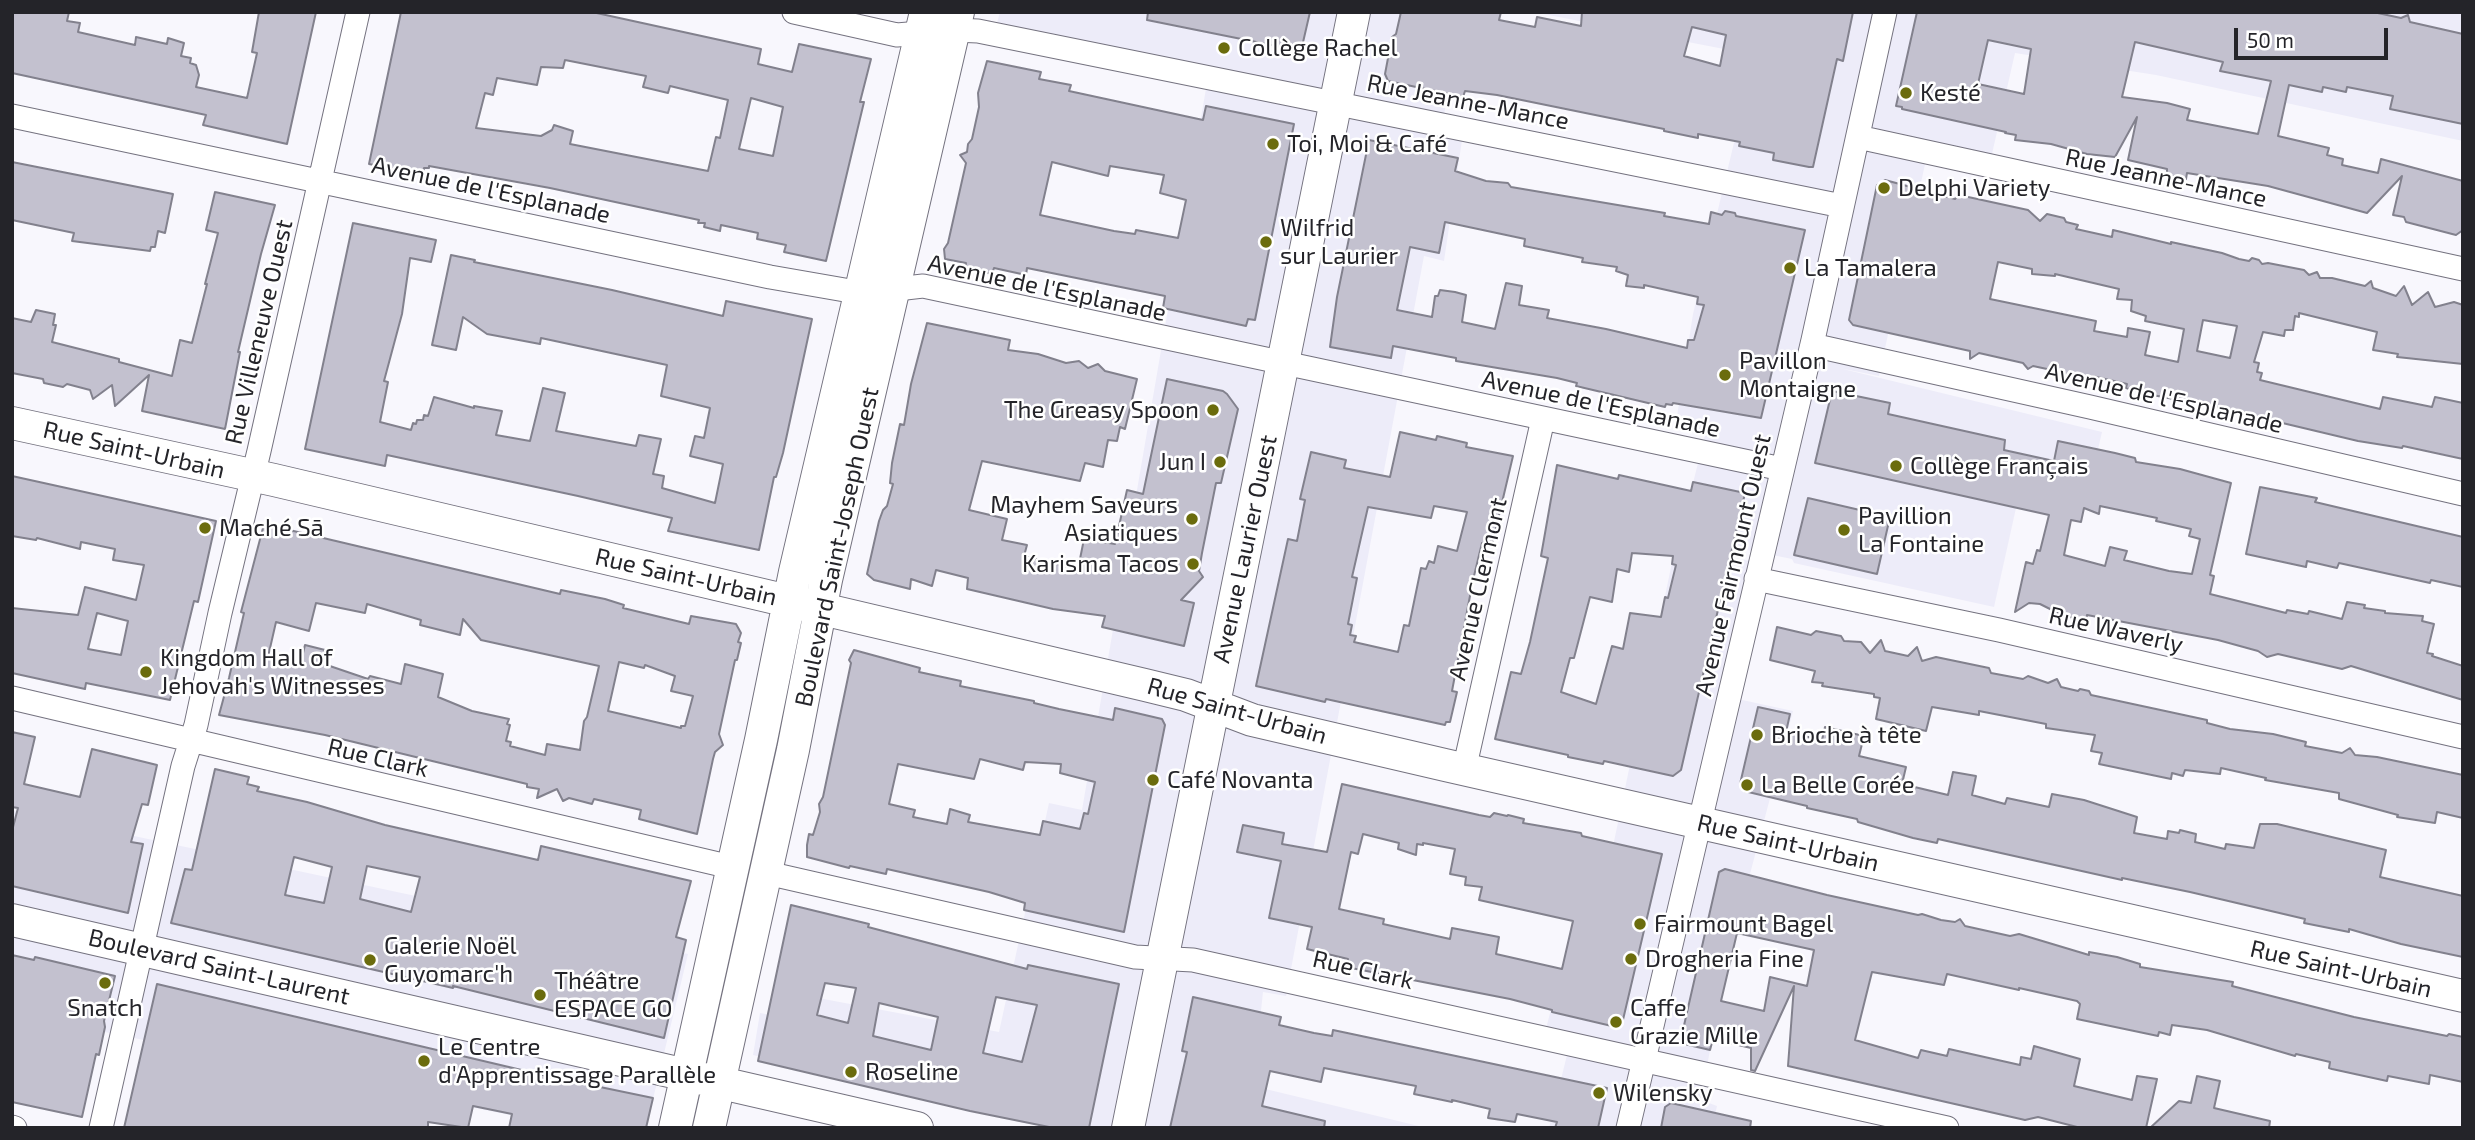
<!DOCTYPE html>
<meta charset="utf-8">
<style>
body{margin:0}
#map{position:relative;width:2475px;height:1140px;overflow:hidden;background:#f8f7fd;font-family:"Exo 2",sans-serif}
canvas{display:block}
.frame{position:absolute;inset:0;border:14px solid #242429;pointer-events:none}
.scale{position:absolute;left:2234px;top:28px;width:154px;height:32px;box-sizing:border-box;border:4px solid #242429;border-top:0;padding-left:9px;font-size:21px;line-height:24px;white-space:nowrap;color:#242429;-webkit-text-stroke:5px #fff;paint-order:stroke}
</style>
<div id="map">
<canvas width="2475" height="1140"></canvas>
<div class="frame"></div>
<div class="scale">50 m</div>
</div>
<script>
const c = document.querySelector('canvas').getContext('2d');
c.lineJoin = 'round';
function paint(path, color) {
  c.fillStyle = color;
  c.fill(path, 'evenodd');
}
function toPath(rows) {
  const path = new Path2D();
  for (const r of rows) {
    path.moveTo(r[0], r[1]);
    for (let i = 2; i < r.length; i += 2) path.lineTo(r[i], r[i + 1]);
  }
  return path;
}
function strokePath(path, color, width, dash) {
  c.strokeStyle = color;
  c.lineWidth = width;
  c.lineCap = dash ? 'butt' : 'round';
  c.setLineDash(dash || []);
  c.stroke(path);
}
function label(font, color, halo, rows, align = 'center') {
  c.font = font + ' "Exo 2",sans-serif';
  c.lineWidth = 5;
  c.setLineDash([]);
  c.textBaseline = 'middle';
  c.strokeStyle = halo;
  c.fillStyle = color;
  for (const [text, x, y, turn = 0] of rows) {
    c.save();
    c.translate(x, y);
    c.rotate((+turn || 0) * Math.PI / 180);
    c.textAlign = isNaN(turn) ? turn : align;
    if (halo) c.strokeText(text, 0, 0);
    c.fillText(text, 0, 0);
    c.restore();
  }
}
paint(toPath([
 [1000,12,1468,12,1444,114,1465,120,1444,261,1424,256,1286,996,1263,992,1253,1086,1427,1128,1050,1128,1011,1120,753,1055,760,1013,802,1021,813,997,999,1032,1049,803,1082,810,1208,77,997,23],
 [1533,12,2463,12,2463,141,2156,75,2015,53,1989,167,1927,155,1879,376,1839,368,2102,432,2081,522,2016,508,1994,607,1794,563,1792,559,1733,547,1706,551,1762,564,1733,698,1793,711,1750,874,1710,1050,1701,1100,1717,1106,1712,1128,1549,1128,1567,1055,1541,1048,1571,932,1606,880,1686,495,1690,495,1705,435,1675,429,1693,314,1755,55],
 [12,810,688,954,646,1128,573,1128,12,1013]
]), '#edecf9');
const building = toPath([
 [12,12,69,12,67,21,80,23,78,32,135,45,136,37,167,44,168,38,184,43,181,56,191,58,190,63,196,65,199,75,196,87,247,98,257,53,252,52,259,12,316,12,287,144,203,125,206,115,12,73,12,12],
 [401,12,592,12,761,49,758,64,792,72,799,44,871,59,860,102,864,102,826,261,784,252,786,245,757,239,758,233,721,225,720,231,704,227,705,223,698,223,699,220,550,188,429,166,429,168,424,168,423,175,369,164,401,12],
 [565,60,646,76,643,87,668,93,670,86,728,100,720,138,716,137,708,171,570,144,573,131,554,125,552,130,541,136,476,128,485,93,493,95,497,78,537,85,541,67,563,68,565,60],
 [751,98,783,107,773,156,739,149,751,98],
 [1148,12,1310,12,1301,51,1147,20,1148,12],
 [1401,12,1501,12,1499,20,1535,27,1537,17,1581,26,1582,12,1853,12,1843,61,1837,59,1813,167,1809,167,1773,160,1774,153,1739,146,1740,142,1698,134,1698,138,1664,131,1664,129,1497,95,1465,91,1463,97,1388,81,1385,74,1392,37,1396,34,1401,12],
 [1692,27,1726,35,1720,66,1684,56,1692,27],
 [1917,12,2373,12,2401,18,2408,15,2410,22,2463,34,2463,124,2390,109,2393,96,2347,87,2346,92,2323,87,2322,92,2289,85,2278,136,2329,148,2327,155,2343,159,2342,165,2378,173,2381,159,2463,181,2463,230,2456,235,2406,222,2404,217,2393,215,2402,176,2367,213,2268,186,2187,173,2186,179,2167,175,2167,169,2128,160,2137,117,2115,157,2087,154,2051,144,2015,140,2016,135,2005,133,2006,132,1902,109,1902,107,1896,106,1917,12],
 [1988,40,2031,49,2024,94,1978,84,1988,40],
 [2135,42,2223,62,2220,71,2271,81,2258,134,2187,120,2190,109,2167,103,2122,97,2135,42],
 [987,61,1041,72,1039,79,1071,85,1069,91,1203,120,1206,106,1294,124,1255,320,1248,319,1246,326,1163,308,1165,296,1027,268,1026,275,994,268,992,274,965,268,966,263,945,259,944,249,948,243,966,163,960,155,967,152,968,144,972,139,979,107,978,93,987,61],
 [1052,162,1108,176,1110,166,1164,175,1160,193,1186,200,1178,238,1136,230,1135,234,1114,231,1040,215,1052,162],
 [1369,140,1458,158,1455,171,1486,181,1508,183,1511,187,1665,213,1664,216,1709,224,1711,212,1722,215,1725,211,1735,213,1736,216,1805,230,1761,418,1673,403,1672,405,1666,404,1665,407,1576,386,1577,383,1557,378,1456,361,1456,358,1393,346,1391,358,1330,347,1337,297,1369,140],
 [1445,222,1525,239,1524,246,1583,258,1582,262,1617,267,1616,271,1628,275,1626,286,1644,288,1644,285,1698,297,1697,304,1704,305,1694,340,1688,340,1687,348,1606,329,1547,318,1549,310,1519,305,1522,286,1506,283,1495,329,1462,322,1466,295,1455,292,1440,290,1438,296,1435,296,1432,317,1397,310,1410,247,1439,253,1445,222],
 [12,162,173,194,165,233,158,231,155,247,151,247,150,251,72,241,74,233,12,220,12,162],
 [1885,180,1955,199,1959,195,2028,210,2040,221,2047,214,2064,218,2066,222,2078,225,2076,229,2112,237,2113,230,2171,244,2171,242,2222,253,2239,259,2249,261,2252,258,2259,260,2262,264,2268,263,2304,270,2309,275,2317,272,2320,278,2332,278,2365,286,2371,281,2373,288,2396,296,2404,286,2412,305,2428,292,2435,307,2454,302,2463,305,2463,364,2397,357,2398,354,2373,350,2377,332,2299,313,2299,317,2295,316,2293,330,2285,330,2284,336,2263,332,2254,362,2259,363,2257,372,2262,373,2260,380,2380,409,2383,397,2432,407,2435,397,2463,403,2463,459,2403,446,2402,448,2358,441,2253,416,2253,414,2147,394,2126,388,2127,384,2092,376,2091,378,2080,375,2080,380,2062,375,2061,372,2033,366,2028,369,2023,363,1979,353,1970,359,1970,351,1853,325,1849,320,1877,185,1885,180],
 [1998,262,2032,269,2032,274,2055,276,2055,274,2119,289,2117,299,2132,300,2131,311,2146,316,2145,321,2184,329,2178,362,2145,355,2150,332,2128,328,2127,337,2094,331,2096,321,1990,299,1998,262],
 [2203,320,2237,326,2230,358,2197,351,2203,320],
 [215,192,275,205,261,254,238,352,240,352,225,429,142,411,149,375,115,406,112,385,93,399,90,390,67,384,63,387,44,383,43,379,12,373,12,318,31,322,36,310,55,314,53,325,56,325,52,342,119,359,119,362,172,376,180,340,192,343,207,284,205,284,218,233,206,230,215,192],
 [353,223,436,240,431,262,410,258,402,314,384,381,388,382,380,422,411,430,413,423,416,424,417,420,423,420,424,415,428,416,434,397,474,408,474,406,502,411,496,435,530,441,543,388,565,393,556,431,636,446,639,435,661,439,653,474,664,476,662,488,715,503,723,464,690,456,695,436,704,438,710,408,661,396,667,365,541,338,540,344,487,334,463,317,456,350,432,345,451,255,475,260,474,262,612,290,723,316,726,301,812,319,783,453,776,477,774,477,759,550,668,531,672,518,578,496,387,455,385,466,305,449,353,223],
 [927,323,1010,340,1008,350,1038,354,1066,363,1079,361,1088,368,1098,364,1105,371,1137,379,1125,429,1120,427,1117,441,1108,440,1103,467,1085,463,1080,481,982,461,969,510,1007,519,1002,540,1027,545,1024,556,1078,569,1084,539,1115,544,1127,490,1143,494,1167,379,1223,391,1227,394,1238,409,1221,483,1216,483,1202,553,1199,571,1203,577,1181,600,1194,603,1184,646,1102,627,1105,616,1053,609,967,589,968,578,936,570,932,586,911,579,910,589,874,580,867,574,879,521,883,510,887,506,893,484,890,483,892,463,900,424,904,425,911,384,927,323],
 [1832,391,1890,403,1888,414,2005,440,2004,450,2054,461,2058,441,2115,453,2135,458,2136,462,2180,469,2231,483,2210,575,2214,576,2210,594,2286,613,2287,610,2308,614,2309,611,2342,619,2347,602,2365,605,2364,608,2385,611,2385,613,2423,616,2422,621,2434,624,2427,653,2433,654,2432,656,2463,666,2463,700,2351,666,2342,669,2278,654,2267,657,2258,651,2218,640,2087,615,2086,620,2064,616,2040,604,2029,603,2015,612,2026,562,2033,564,2037,550,2040,551,2049,515,1815,463,1832,391],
 [2100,506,2157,518,2156,521,2191,529,2189,536,2200,539,2192,574,2169,571,2124,560,2127,551,2110,547,2105,566,2064,555,2071,520,2081,522,2084,508,2099,514,2100,506],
 [1400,432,1436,440,1437,436,1467,443,1466,447,1513,456,1492,545,1482,543,1473,580,1452,691,1457,692,1450,722,1446,722,1445,725,1326,699,1325,702,1256,686,1288,539,1297,541,1305,500,1300,499,1311,452,1346,460,1344,468,1390,477,1400,432],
 [1434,506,1467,512,1457,551,1438,546,1434,563,1429,561,1426,569,1421,568,1409,626,1404,625,1398,652,1354,642,1356,636,1350,635,1352,625,1348,624,1357,578,1352,577,1368,507,1431,518,1434,506],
 [1557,465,1618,479,1619,475,1691,491,1693,482,1745,493,1681,770,1673,776,1604,761,1603,764,1568,757,1568,755,1495,739,1511,672,1521,674,1530,642,1548,558,1541,556,1557,465],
 [1632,553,1673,556,1672,564,1676,565,1668,598,1665,597,1661,617,1630,613,1623,649,1612,646,1596,704,1561,692,1570,658,1574,658,1590,597,1612,602,1617,569,1629,572,1632,553],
 [12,476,216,521,198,602,194,601,170,700,86,683,85,689,12,673,12,608,78,615,85,587,136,600,144,565,113,560,115,549,81,542,80,549,37,538,36,540,12,536,12,476],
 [97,613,128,621,121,655,88,649,97,613],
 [2260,487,2317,498,2315,502,2463,537,2463,587,2431,580,2430,583,2339,563,2337,568,2307,561,2306,567,2246,554,2260,487],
 [1808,498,1890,517,1877,574,1794,555,1808,498],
 [264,524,560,594,561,590,605,599,624,605,623,608,689,624,691,616,736,624,741,633,738,642,741,643,737,660,735,660,719,734,723,745,715,752,713,759,697,834,639,819,641,810,594,799,592,804,569,798,563,801,557,789,537,798,539,789,527,787,527,784,325,735,219,715,229,678,244,613,241,612,264,524],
 [316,603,365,613,367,604,421,620,420,625,460,635,463,619,481,640,599,666,587,717,584,721,580,750,547,744,545,755,510,746,511,742,506,741,510,725,507,724,509,719,472,711,438,697,443,674,405,664,401,684,370,676,368,679,321,663,325,650,305,645,300,665,268,657,276,622,309,631,316,603],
 [619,662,644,668,645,665,675,676,671,691,693,696,685,726,681,726,681,728,608,711,619,662],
 [1777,627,1811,635,1816,631,1841,636,1844,641,1861,642,1870,653,1881,640,1885,651,1908,656,1917,647,1922,661,1936,657,1989,668,1991,673,2023,679,2028,676,2048,683,2057,679,2061,687,2078,691,2080,689,2089,691,2091,695,2207,720,2207,723,2230,729,2273,734,2306,742,2305,746,2342,753,2350,748,2355,755,2377,757,2463,775,2463,818,2437,812,2435,823,2397,817,2398,815,2339,799,2339,793,2265,780,2266,778,2221,768,2220,774,2185,770,2183,776,2172,773,2171,779,2099,764,2102,753,2091,751,2095,735,2046,728,2046,724,1979,711,1979,715,1932,707,1926,731,1876,719,1880,698,1874,697,1874,694,1822,686,1823,683,1812,682,1815,671,1770,660,1777,627],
 [854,650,920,668,919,672,961,681,960,686,1034,701,1034,703,1059,709,1113,720,1115,708,1162,719,1165,725,1124,932,1024,910,1025,903,989,892,887,869,886,874,850,866,849,868,807,857,807,845,809,834,813,835,820,812,819,804,823,797,851,663,849,660,854,650],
 [980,759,1023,770,1025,762,1061,764,1060,773,1095,782,1088,814,1084,813,1080,829,1043,821,1040,835,968,822,970,815,950,809,947,824,913,817,915,810,889,804,898,764,974,779,980,759],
 [1758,707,1790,714,1786,732,1822,740,1825,727,1864,736,1859,756,1906,767,1902,784,1948,795,1953,772,1976,776,1972,795,2005,804,2007,798,2049,807,2052,794,2084,800,2137,817,2134,833,2167,839,2168,831,2179,833,2180,830,2196,834,2195,842,2225,849,2226,844,2254,848,2260,824,2277,824,2386,850,2380,877,2463,896,2463,957,2401,944,2349,929,2349,932,2304,923,2305,919,2190,892,2122,878,2122,880,1938,839,1937,843,1913,838,1858,822,1857,819,1807,808,1807,806,1744,791,1740,784,1758,707],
 [12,732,35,737,24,784,80,797,92,749,157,765,148,805,142,804,131,842,143,844,128,913,12,886,12,831,18,808,12,807,12,732],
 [215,769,249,777,247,784,259,787,257,791,307,802,385,825,538,860,541,846,691,881,676,937,686,940,664,1038,453,986,453,988,171,923,185,869,192,870,215,769],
 [294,857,332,867,324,903,285,895,294,857],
 [367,866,420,877,411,912,360,899,367,866],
 [1342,784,1479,815,1490,817,1494,813,1507,816,1508,815,1524,819,1523,823,1581,833,1582,836,1662,854,1622,1024,1616,1027,1552,1012,1552,1010,1510,999,1346,967,1348,959,1307,949,1312,927,1269,918,1281,861,1237,852,1243,825,1284,833,1282,844,1327,852,1342,784],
 [1363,834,1399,843,1398,849,1416,855,1417,844,1423,845,1423,843,1455,849,1450,874,1466,877,1465,885,1482,887,1479,900,1573,921,1562,969,1496,954,1499,937,1452,928,1450,939,1383,924,1384,919,1339,909,1351,852,1358,854,1363,834],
 [1725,869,1827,895,1918,915,1922,914,1941,920,1955,922,1960,919,1965,926,2010,936,2019,934,2089,955,2089,952,2117,957,2140,964,2140,967,2233,982,2232,986,2354,1017,2447,1036,2449,1034,2463,1037,2463,1082,2430,1075,2429,1084,2388,1076,2387,1081,2332,1069,2329,1068,2330,1062,2296,1054,2295,1056,2207,1030,2172,1025,2170,1035,2159,1032,2158,1036,2077,1019,2080,1004,2077,1001,2019,988,2019,990,1947,974,1944,985,1872,972,1855,1040,1918,1058,1921,1050,1947,1056,1949,1049,2020,1065,2021,1057,2031,1059,2034,1046,2080,1059,2074,1086,2132,1100,2137,1076,2157,1079,2146,1128,2081,1128,2038,1117,2025,1120,1788,1066,1794,986,1755,1071,1751,1070,1751,1048,1713,1039,1710,1050,1680,1043,1719,872,1725,869],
 [1737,933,1814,950,1807,986,1770,977,1764,1011,1721,1001,1737,933],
 [791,905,869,924,868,927,1027,969,1028,965,1119,984,1089,1128,1054,1128,970,1111,758,1061,791,905],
 [825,983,856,988,848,1023,817,1015,825,983],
 [996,997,1037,1005,1022,1062,983,1053,996,997],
 [879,1003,938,1017,931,1050,873,1036,879,1003],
 [12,955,34,960,35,957,115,976,104,1021,105,1027,99,1055,96,1054,82,1117,12,1102,12,955],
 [157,984,547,1076,653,1098,646,1128,509,1128,512,1114,473,1106,468,1128,428,1122,428,1128,124,1128,157,984],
 [1193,997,1281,1017,1279,1025,1314,1033,1332,1036,1333,1030,1607,1088,1598,1128,1555,1128,1557,1122,1517,1114,1515,1122,1488,1118,1490,1109,1452,1100,1452,1102,1414,1094,1416,1086,1324,1068,1321,1082,1270,1071,1262,1106,1325,1121,1324,1128,1170,1128,1187,1052,1182,1051,1193,997],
 [2197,1076,2220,1081,2214,1108,2270,1121,2269,1128,2150,1128,2179,1101,2191,1103,2197,1076],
 [1671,1103,1751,1121,1750,1128,1661,1128,1665,1107,1671,1103]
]);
paint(building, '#c3c1cf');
strokePath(building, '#82818d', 2);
const street = toPath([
 [794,12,897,35,954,30,978,31,1842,206],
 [12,116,770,277,862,293,923,286,1782,469],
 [1858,137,2463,269],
 [1812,345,2090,407,2463,494],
 [1756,579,1999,630,2463,737],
 [12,698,731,867],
 [1464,770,1543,419],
 [767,873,1135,957,1193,960,1947,1128],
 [12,1127,15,1128],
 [101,1128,183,766,196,725,220,613,259,451,358,12],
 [1628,1128,1813,340,1885,12]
]);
const secondary = toPath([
 [12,423,274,480,1145,685,1186,695,1252,720,1445,765,2463,996],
 [12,920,917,1128],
 [675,1128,761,740,795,572,926,12],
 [709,1128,793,750,826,580,958,12],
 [1128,1128,1354,12]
]);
strokePath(street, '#74727f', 25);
strokePath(secondary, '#74727f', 34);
strokePath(street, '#fff', 23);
strokePath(secondary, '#fff', 32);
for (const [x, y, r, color] of [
 [1224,48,7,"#6b6c0d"],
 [1906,93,7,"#6b6c0d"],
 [1273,144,7,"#6b6c0d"],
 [1884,188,7,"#6b6c0d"],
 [1266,242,7,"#6b6c0d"],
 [1790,268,7,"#6b6c0d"],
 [1725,375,7,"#6b6c0d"],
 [1213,410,7,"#6b6c0d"],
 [1220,462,7,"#6b6c0d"],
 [1896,466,7,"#6b6c0d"],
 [1192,519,7,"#6b6c0d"],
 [205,528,7,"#6b6c0d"],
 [1844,530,7,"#6b6c0d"],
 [1193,564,7,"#6b6c0d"],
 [146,672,7,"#6b6c0d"],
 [1757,735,7,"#6b6c0d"],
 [1153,780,7,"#6b6c0d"],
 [1747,785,7,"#6b6c0d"],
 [1640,924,7,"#6b6c0d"],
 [1631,959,7,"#6b6c0d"],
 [370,960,7,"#6b6c0d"],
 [105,983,7,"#6b6c0d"],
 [540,995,7,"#6b6c0d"],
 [1616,1022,7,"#6b6c0d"],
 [424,1061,7,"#6b6c0d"],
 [851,1072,7,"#6b6c0d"],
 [1599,1093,7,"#6b6c0d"]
]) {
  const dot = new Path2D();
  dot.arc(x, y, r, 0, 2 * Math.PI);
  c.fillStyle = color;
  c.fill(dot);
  strokePath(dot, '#fff', 2.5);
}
label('24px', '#242429', '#fff', [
 ["Collège Rachel",1238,48],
 ["Kesté",1920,93],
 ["Toi, Moi & Café",1287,144],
 ["Delphi Variety",1898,188],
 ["Wilfrid",1280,228],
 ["sur Laurier",1280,256],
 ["La Tamalera",1804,268],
 ["Pavillon",1739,361],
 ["Montaigne",1739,389],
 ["The Greasy Spoon",1199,410,"right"],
 ["Jun I",1206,462,"right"],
 ["Collège Français",1910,466],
 ["Mayhem Saveurs",1178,505,"right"],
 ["Asiatiques",1178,533,"right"],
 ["Pavillion",1858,516],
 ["La Fontaine",1858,544],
 ["Maché Sā",219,528],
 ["Karisma Tacos",1179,564,"right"],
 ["Kingdom Hall of",160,658],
 ["Jehovah's Witnesses",160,686],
 ["Brioche à tête",1771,735],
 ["Café Novanta",1167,780],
 ["La Belle Corée",1761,785],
 ["Fairmount Bagel",1654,924],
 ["Galerie Noël",384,946],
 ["Guyomarc'h",384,974],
 ["Drogheria Fine",1645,959],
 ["Théâtre",554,981],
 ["ESPACE GO",554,1009],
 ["Snatch",105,1008,"center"],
 ["Caffe",1630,1008],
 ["Grazie Mille",1630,1036],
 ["Le Centre",438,1047],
 ["d'Apprentissage Parallèle",438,1075],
 ["Roseline",865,1072],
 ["Wilensky",1613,1093]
], 'left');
label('24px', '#242429', '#fff', [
 ["Rue Jeanne-Mance",1468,102,11],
 ["Rue Jeanne-Mance",2166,178,12],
 ["Avenue de l'Esplanade",491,190,12],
 ["Avenue de l'Esplanade",1047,288,12],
 ["Rue Villeneuve Ouest",259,332,-77],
 ["Avenue de l'Esplanade",2164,398,13],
 ["Avenue de l'Esplanade",1601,404,12],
 ["Rue Saint-Urbain",134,450,13],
 ["Boulevard Saint-Joseph Ouest",837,547,-78],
 ["Avenue Laurier Ouest",1245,549,-78],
 ["Avenue Fairmount Ouest",1733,565,-77],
 ["Rue Saint-Urbain",686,577,13],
 ["Avenue Clermont",1478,589,-77],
 ["Rue Waverly",2116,630,13],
 ["Rue Saint-Urbain",1237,711,16],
 ["Rue Clark",378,758,13],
 ["Rue Saint-Urbain",1788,843,13],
 ["Boulevard Saint-Laurent",219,967,13],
 ["Rue Saint-Urbain",2341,969,13],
 ["Rue Clark",1363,970,13]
]);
</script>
